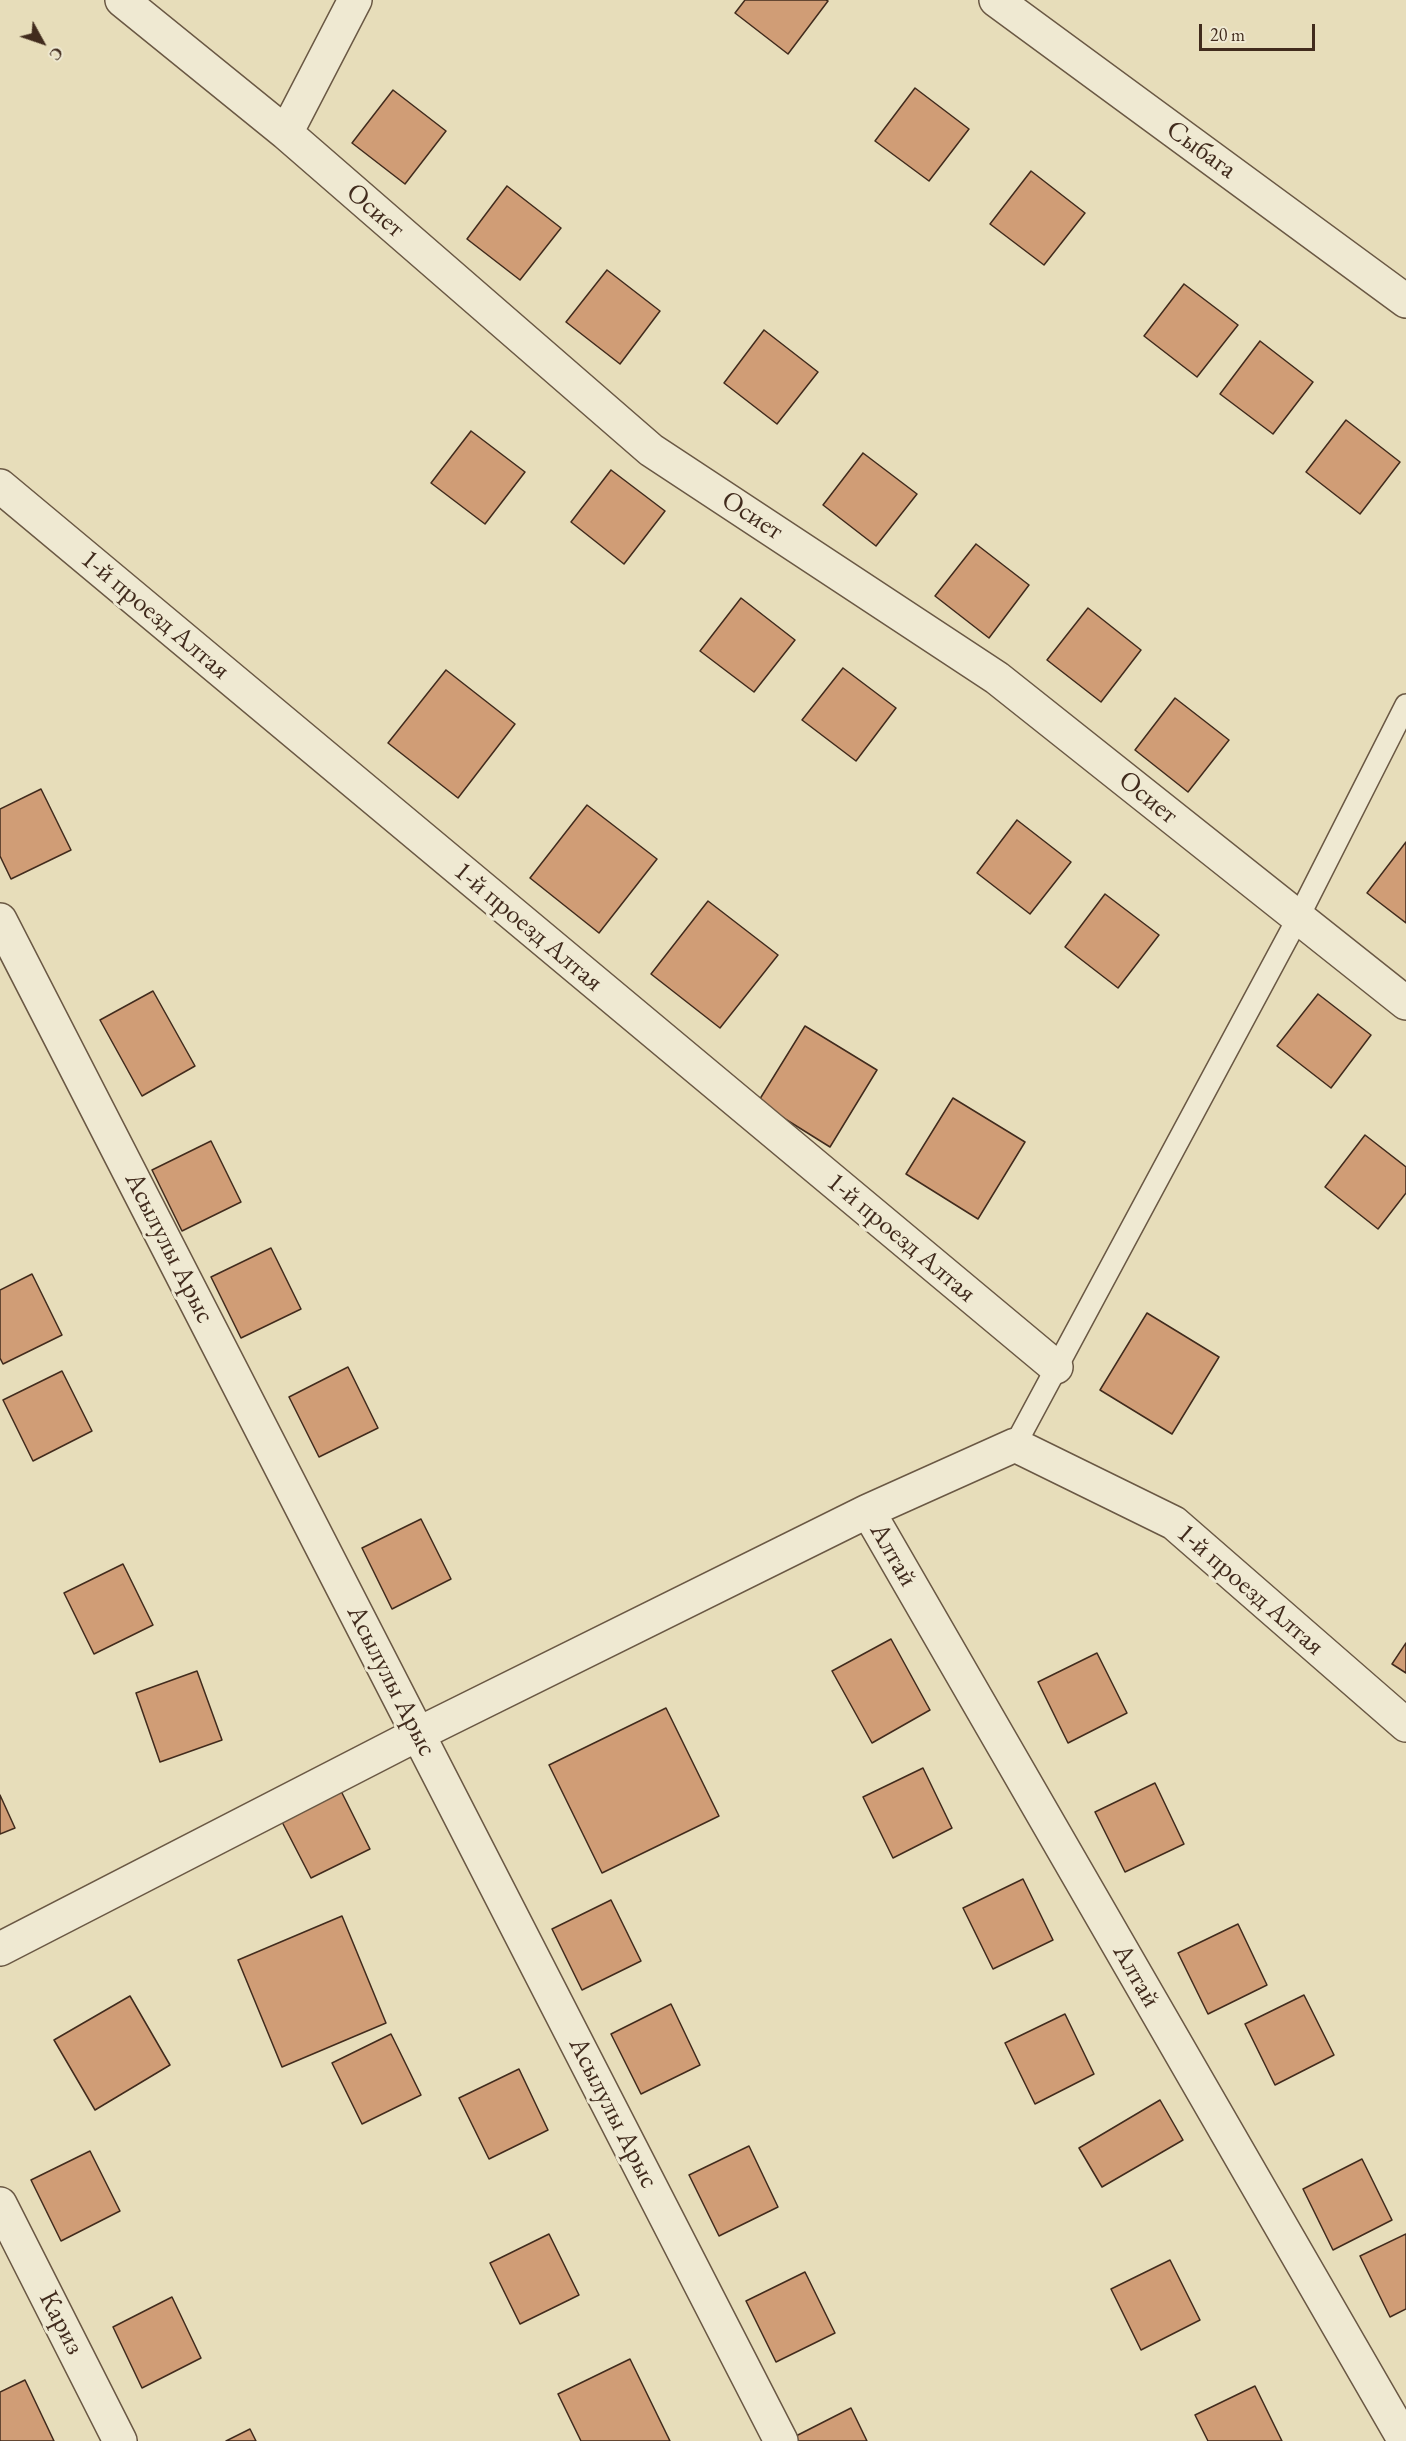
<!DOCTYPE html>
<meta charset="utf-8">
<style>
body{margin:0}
#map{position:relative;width:1406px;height:2441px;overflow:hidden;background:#e7ddba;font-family:"EB Garamond",serif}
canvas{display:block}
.north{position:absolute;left:12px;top:12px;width:60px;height:60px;-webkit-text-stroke:4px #efe9d2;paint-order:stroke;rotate:130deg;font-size:16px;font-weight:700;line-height:24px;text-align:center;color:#412b1d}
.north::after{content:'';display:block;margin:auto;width:21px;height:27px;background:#412b1d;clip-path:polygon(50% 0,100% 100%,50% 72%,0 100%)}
.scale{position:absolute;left:1199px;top:24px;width:116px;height:27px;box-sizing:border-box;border:3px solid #412b1d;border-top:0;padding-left:8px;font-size:18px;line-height:21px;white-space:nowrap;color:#412b1d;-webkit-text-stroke:4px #efe9d2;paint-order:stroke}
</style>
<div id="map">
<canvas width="1406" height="2441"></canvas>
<div class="north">С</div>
<div class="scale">20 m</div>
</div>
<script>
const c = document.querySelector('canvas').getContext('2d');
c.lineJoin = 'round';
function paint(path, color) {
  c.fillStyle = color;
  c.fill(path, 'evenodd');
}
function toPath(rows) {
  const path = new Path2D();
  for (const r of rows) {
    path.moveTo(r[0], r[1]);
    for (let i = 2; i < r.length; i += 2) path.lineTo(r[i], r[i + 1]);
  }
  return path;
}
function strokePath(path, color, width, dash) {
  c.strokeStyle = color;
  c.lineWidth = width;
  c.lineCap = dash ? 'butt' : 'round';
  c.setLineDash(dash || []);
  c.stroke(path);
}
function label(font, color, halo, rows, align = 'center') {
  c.font = font + ' "EB Garamond",serif';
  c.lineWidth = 6;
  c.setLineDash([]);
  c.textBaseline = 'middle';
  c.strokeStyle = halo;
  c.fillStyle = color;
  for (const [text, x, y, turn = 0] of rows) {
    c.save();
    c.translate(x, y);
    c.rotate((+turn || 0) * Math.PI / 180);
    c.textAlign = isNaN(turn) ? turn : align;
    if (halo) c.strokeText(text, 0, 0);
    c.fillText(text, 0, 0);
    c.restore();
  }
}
const building = toPath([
 [745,0,826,0,828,1,788,54,735,13,745,0],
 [915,88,969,129,929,181,875,141,915,88],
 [393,90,446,131,405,184,352,143,393,90],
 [1031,171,1085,213,1044,265,990,224,1031,171],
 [507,186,561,228,520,280,467,239,507,186],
 [607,270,660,311,620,364,566,322,607,270],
 [1184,284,1238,325,1197,377,1144,336,1184,284],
 [764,330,818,372,777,424,724,383,764,330],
 [1260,341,1313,382,1273,434,1220,394,1260,341],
 [1346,420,1400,462,1360,514,1306,472,1346,420],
 [471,431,525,472,485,524,431,483,471,431],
 [863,453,917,494,876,546,823,505,863,453],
 [611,470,665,511,624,564,571,522,611,470],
 [976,544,1029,585,989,638,935,596,976,544],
 [741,598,795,640,754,692,700,651,741,598],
 [1088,608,1141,650,1101,702,1047,660,1088,608],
 [843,668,896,708,856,761,802,720,843,668],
 [446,670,515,724,458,798,388,743,446,670],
 [1175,698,1229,740,1188,792,1135,750,1175,698],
 [41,789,71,850,11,879,0,856,0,809,41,789],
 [587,805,657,859,599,933,530,878,587,805],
 [1017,820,1071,862,1030,914,977,873,1017,820],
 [1406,842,1406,923,1367,893,1406,842],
 [1105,894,1159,935,1118,988,1065,947,1105,894],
 [708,901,778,955,720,1028,651,974,708,901],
 [153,991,195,1066,142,1096,100,1020,153,991],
 [1318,994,1371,1035,1331,1088,1277,1046,1318,994],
 [805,1026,877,1070,830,1147,758,1102,805,1026],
 [953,1098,1025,1142,978,1219,906,1174,953,1098],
 [1365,1135,1406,1167,1406,1193,1378,1229,1325,1187,1365,1135],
 [211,1141,241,1202,182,1231,152,1170,211,1141],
 [271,1248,301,1309,241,1338,211,1277,271,1248],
 [32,1274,62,1335,3,1364,0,1358,0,1290,32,1274],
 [1147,1313,1219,1357,1172,1434,1100,1390,1147,1313],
 [348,1367,378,1428,319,1457,289,1397,348,1367],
 [62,1371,92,1431,33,1461,3,1400,62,1371],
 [421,1519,451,1579,392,1609,362,1548,421,1519],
 [123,1564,153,1625,94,1654,64,1593,123,1564],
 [891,1639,930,1710,872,1743,832,1671,891,1639],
 [1406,1643,1406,1673,1392,1664,1406,1643],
 [1097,1653,1127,1713,1068,1743,1038,1682,1097,1653],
 [197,1671,222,1740,160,1762,136,1693,197,1671],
 [666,1708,719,1816,602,1873,549,1765,666,1708],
 [923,1768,952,1828,893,1858,863,1797,923,1768],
 [1155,1783,1184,1844,1125,1872,1095,1812,1155,1783],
 [340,1789,370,1849,311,1878,280,1818,340,1789],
 [0,1795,15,1828,0,1834,0,1795],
 [1023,1879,1053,1940,993,1969,963,1908,1023,1879],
 [611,1900,641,1961,582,1990,552,1929,611,1900],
 [342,1916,386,2023,282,2067,238,1960,342,1916],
 [1238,1924,1267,1985,1208,2014,1178,1953,1238,1924],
 [1304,1995,1334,2055,1275,2085,1245,2024,1304,1995],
 [130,1996,170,2065,95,2110,54,2040,130,1996],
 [671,2004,700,2065,641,2094,611,2034,671,2004],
 [1065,2014,1094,2074,1035,2104,1005,2043,1065,2014],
 [391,2034,421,2095,362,2124,332,2063,391,2034],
 [519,2069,548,2130,489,2159,459,2098,519,2069],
 [1160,2100,1183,2140,1102,2187,1079,2148,1160,2100],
 [749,2146,778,2207,719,2236,689,2175,749,2146],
 [90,2151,120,2211,61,2241,31,2180,90,2151],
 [1362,2159,1392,2220,1333,2250,1303,2189,1362,2159],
 [549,2234,579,2295,520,2324,490,2263,549,2234],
 [1406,2234,1406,2309,1390,2317,1360,2256,1406,2234],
 [1170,2260,1200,2320,1141,2350,1111,2289,1170,2260],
 [805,2272,835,2333,776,2362,746,2301,805,2272],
 [172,2297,201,2358,142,2388,113,2327,172,2297],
 [630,2359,670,2441,581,2441,558,2394,630,2359],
 [25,2380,54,2441,0,2441,0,2392,25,2380],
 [1255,2386,1282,2441,1208,2441,1195,2415,1255,2386],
 [851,2408,867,2441,793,2441,792,2438,851,2408],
 [250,2429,256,2441,226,2441,250,2429]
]);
paint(building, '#d09d76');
strokePath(building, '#412b1d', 1.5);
const lane = toPath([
 [1015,1445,1298,918,1406,705]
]);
const street = toPath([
 [122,0,286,133,651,450,997,678,1406,1003],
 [996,0,1406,301],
 [286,133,355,0],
 [0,486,1056,1367],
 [0,920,781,2441],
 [868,1511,1405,2441],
 [0,1949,418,1734,868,1511,1015,1445,1174,1523,1406,1725],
 [0,2204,120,2441]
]);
strokePath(lane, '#6a5844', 24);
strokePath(street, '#6a5844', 36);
strokePath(lane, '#efe9d2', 21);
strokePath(street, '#efe9d2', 33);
label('27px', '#412b1d', '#efe9d2', [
 ["Сыбага",1201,150,36],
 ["Осиет",375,211,41],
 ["Осиет",752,516,33],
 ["1-й проезд Алтая",155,615,40],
 ["Осиет",1148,798,39],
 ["1-й проезд Алтая",528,927,40],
 ["1-й проезд Алтая",901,1238,40],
 ["Асылулы Арыс",169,1248,63],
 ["Алтай",893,1555,60],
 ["1-й проезд Алтая",1250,1590,41],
 ["Асылулы Арыс",391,1681,63],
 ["Алтай",1136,1976,60],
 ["Асылулы Арыс",613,2113,63],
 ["Кариз",61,2323,63]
]);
</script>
